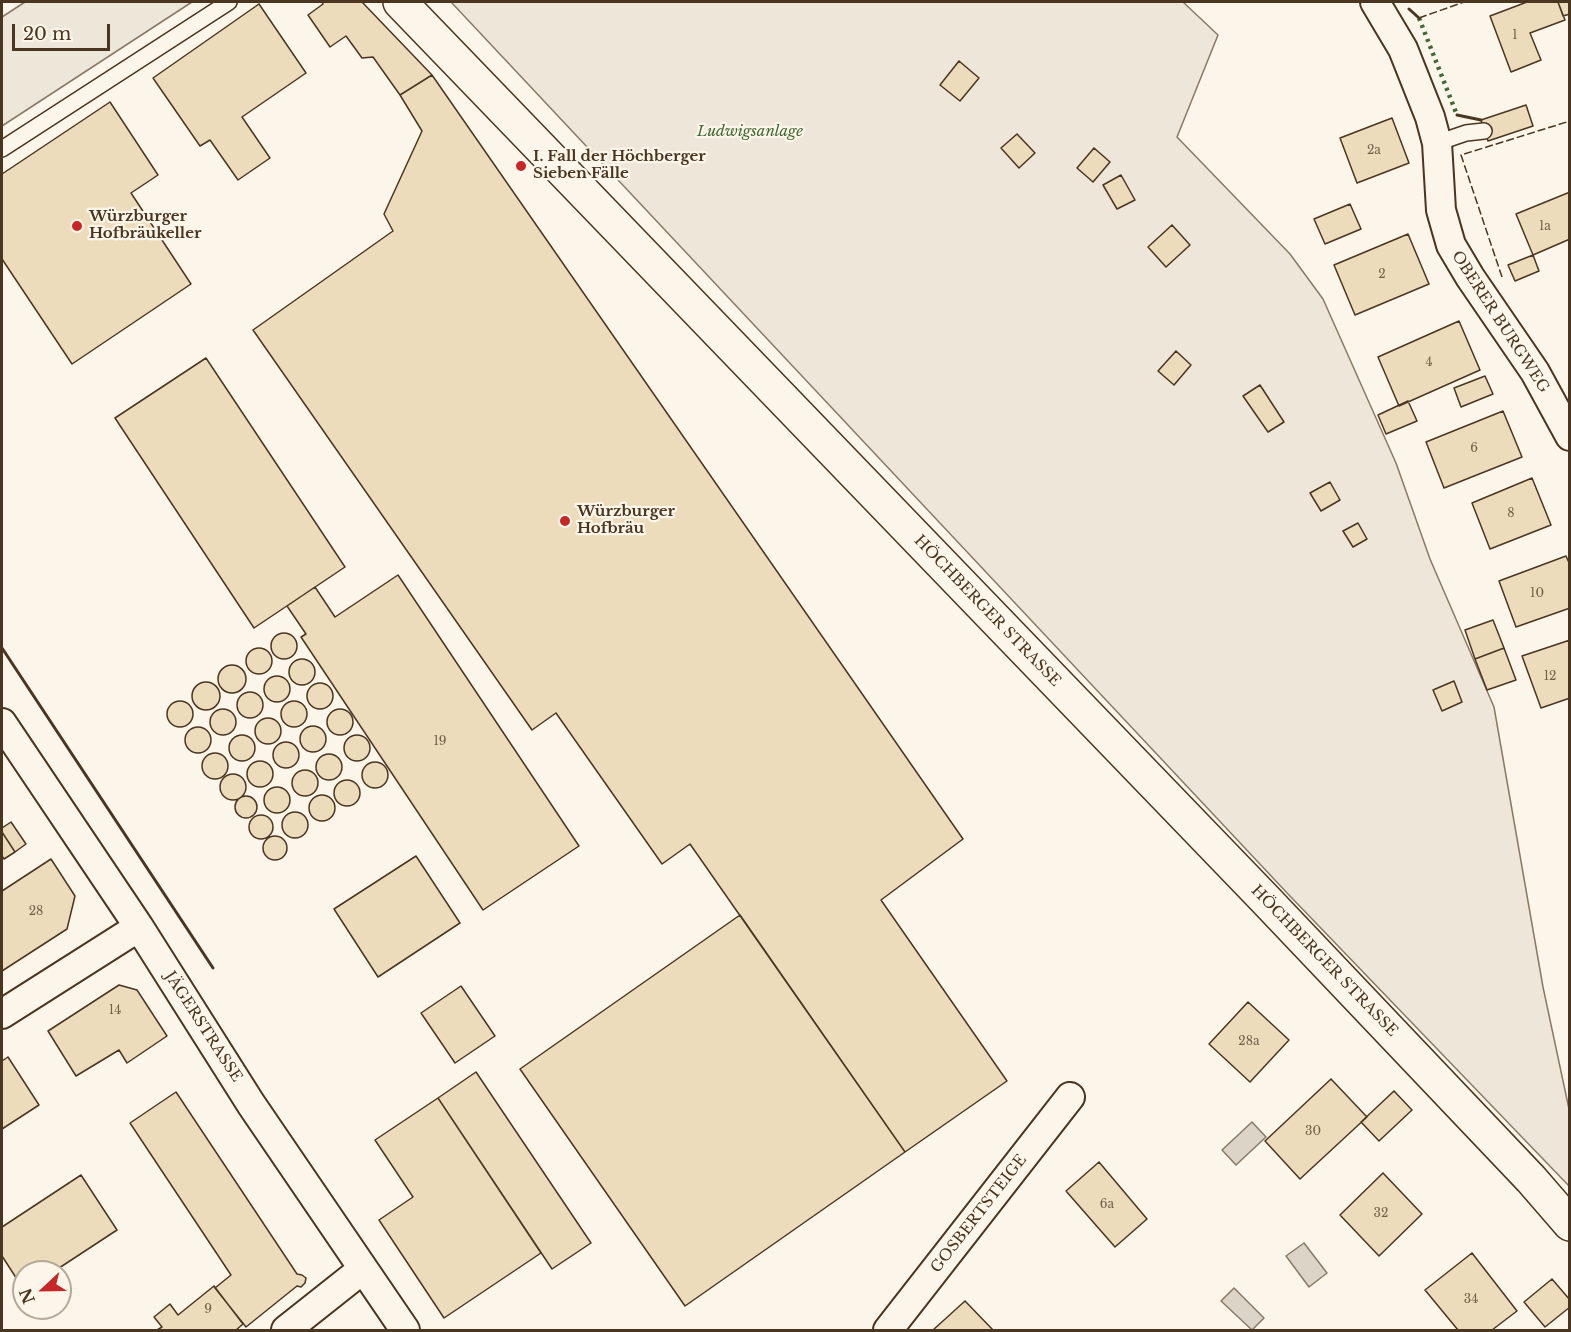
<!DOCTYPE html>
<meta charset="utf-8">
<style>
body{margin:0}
#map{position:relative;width:1571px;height:1332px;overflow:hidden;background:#fbf6e9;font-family:"Libre Baskerville",serif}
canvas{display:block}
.frame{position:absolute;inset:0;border:3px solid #4a3520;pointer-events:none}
.north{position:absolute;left:12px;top:1260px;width:60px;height:60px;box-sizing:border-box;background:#fbf6e9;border:2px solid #b4a999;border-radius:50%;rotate:248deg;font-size:16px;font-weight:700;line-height:24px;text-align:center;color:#4a3520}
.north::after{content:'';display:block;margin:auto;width:21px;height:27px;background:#c62828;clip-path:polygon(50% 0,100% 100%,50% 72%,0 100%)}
.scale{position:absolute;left:12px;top:24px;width:98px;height:27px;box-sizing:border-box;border:3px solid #4a3520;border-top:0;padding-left:8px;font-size:18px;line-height:21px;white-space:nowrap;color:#4a3520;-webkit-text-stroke:4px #fbf6e9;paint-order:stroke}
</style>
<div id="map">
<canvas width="1571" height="1332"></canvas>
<div class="frame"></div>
<div class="north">N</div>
<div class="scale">20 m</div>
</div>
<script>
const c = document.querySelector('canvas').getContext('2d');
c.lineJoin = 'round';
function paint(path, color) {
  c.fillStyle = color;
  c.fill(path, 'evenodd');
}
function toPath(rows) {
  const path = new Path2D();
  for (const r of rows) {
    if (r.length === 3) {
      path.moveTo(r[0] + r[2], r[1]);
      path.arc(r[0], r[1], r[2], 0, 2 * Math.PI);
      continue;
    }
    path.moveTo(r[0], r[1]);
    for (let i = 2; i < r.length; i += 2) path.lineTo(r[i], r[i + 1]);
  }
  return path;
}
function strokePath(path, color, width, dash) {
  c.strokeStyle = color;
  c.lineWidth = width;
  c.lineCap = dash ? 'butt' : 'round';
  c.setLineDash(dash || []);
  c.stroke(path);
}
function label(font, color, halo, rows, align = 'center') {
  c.font = font + ' "Libre Baskerville",serif';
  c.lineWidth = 4.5;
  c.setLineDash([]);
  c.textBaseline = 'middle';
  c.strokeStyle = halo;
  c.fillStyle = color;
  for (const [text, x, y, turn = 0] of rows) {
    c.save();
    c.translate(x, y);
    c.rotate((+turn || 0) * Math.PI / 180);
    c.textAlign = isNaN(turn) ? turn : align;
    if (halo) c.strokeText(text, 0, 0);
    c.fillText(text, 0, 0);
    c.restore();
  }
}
const green = toPath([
 [451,2,1183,2,1218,35,1177,137,1290,254,1323,299,1396,463,1430,559,1494,707,1543,987,1569,1109,1569,1186,1289,895,451,2]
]);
paint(green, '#ede6d9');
strokePath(green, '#887966', 1.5);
const parking = toPath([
 [25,2,192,2,2,126,2,17,25,2]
]);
paint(parking, '#ede7d9');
strokePath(parking, '#887966', 1.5);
const water = toPath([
 [1252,1122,1266,1137,1236,1165,1222,1150,1252,1122],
 [1304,1243,1327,1273,1309,1287,1286,1256,1304,1243],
 [1234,1288,1264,1318,1252,1330,1221,1301,1234,1288]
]);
paint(water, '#dcd4c6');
strokePath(water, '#887966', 1.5);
const building = toPath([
 [322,2,362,2,432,75,400,95,373,57,362,58,346,36,330,47,308,15,323,4,322,2],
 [1527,2,1558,2,1565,20,1530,33,1541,60,1511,72,1490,16,1527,2],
 [1558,2,1570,2,1570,14,1563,16,1558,2],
 [259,4,306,73,242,117,270,158,238,180,210,140,200,146,153,78,259,4],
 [959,61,979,78,960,101,940,85,959,61],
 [432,75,963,839,881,900,1007,1081,905,1152,690,844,662,864,556,713,532,730,253,330,393,231,384,214,422,131,400,95,432,75],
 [110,102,158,175,131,193,191,284,72,364,2,259,2,174,110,102],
 [1526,105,1533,126,1488,141,1481,120,1526,105],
 [1392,118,1409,163,1357,183,1340,138,1392,118],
 [1017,134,1035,153,1019,168,1001,148,1017,134],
 [1094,148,1110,162,1093,182,1077,168,1094,148],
 [1121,175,1135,200,1117,209,1103,185,1121,175],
 [1570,192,1570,239,1533,255,1516,214,1570,192],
 [1350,204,1361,229,1325,244,1314,219,1350,204],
 [1172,225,1190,245,1166,267,1148,247,1172,225],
 [1408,234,1429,284,1355,315,1334,265,1408,234],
 [1533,255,1539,271,1515,281,1508,265,1533,255],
 [1459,321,1480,370,1399,406,1378,357,1459,321],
 [1176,351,1191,365,1174,385,1158,371,1176,351],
 [206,358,345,567,254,628,115,418,206,358],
 [1485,376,1493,394,1461,407,1454,388,1485,376],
 [1260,385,1284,422,1268,432,1243,396,1260,385],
 [1408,401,1417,421,1386,434,1378,415,1408,401],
 [1503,411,1522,457,1444,488,1426,442,1503,411],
 [1532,478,1551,525,1490,549,1472,503,1532,478],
 [1330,482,1340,500,1321,511,1310,493,1330,482],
 [1358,523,1367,539,1353,547,1343,531,1358,523],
 [1566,556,1570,565,1570,608,1516,627,1499,581,1566,556],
 [398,575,579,846,483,910,301,637,306,634,287,606,315,587,335,617,398,575],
 [1493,620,1504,648,1475,659,1465,630,1493,620],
 [284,646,13],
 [1570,640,1570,698,1541,708,1522,656,1570,640],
 [259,661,13],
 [1504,648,1516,680,1487,690,1475,659,1504,648],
 [302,672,13],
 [232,679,14],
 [277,689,13],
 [1454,681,1462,702,1442,711,1433,690,1454,681],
 [206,696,14],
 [320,696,13],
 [250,705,13],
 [294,714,13],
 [180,714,13],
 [340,722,13],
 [223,722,13],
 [268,731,13],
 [313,739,13],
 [198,740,13],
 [357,748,13],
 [242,748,13],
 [286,755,13],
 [215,766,13],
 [329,767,13],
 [260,774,13],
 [375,775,13],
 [305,783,13],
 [233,787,13],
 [347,793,13],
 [277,800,13],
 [322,808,13],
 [246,807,11],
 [295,825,13],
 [261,827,12],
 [11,822,26,844,15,852,2,832,2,828,11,822],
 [2,832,15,852,4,859,2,856,2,832],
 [275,848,12],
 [416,856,460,923,378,977,334,909,416,856],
 [51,859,75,896,67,929,2,971,2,891,51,859],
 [740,915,905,1152,685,1306,520,1069,740,915],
 [119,985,137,990,167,1036,127,1063,119,1050,76,1076,48,1031,119,985],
 [461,986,495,1036,455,1063,421,1013,461,986],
 [1248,1002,1289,1040,1250,1082,1209,1044,1248,1002],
 [8,1057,39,1105,2,1129,2,1061,8,1057],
 [476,1072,591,1243,552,1269,438,1098,476,1072],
 [1331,1079,1367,1117,1300,1179,1265,1141,1331,1079],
 [1394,1091,1412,1110,1379,1141,1361,1122,1394,1091],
 [176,1092,297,1274,302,1275,306,1278,305,1283,301,1287,297,1286,246,1327,215,1288,231,1275,130,1123,176,1092],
 [438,1098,541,1253,444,1318,379,1220,413,1197,375,1140,438,1098],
 [1099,1162,1147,1219,1115,1247,1066,1191,1099,1162],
 [1383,1173,1422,1214,1379,1256,1340,1215,1383,1173],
 [81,1175,117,1230,53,1272,24,1272,24,1290,2,1256,2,1227,81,1175],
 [1472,1253,1517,1311,1492,1330,1458,1330,1425,1290,1472,1253],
 [1552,1279,1570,1300,1570,1307,1545,1327,1524,1302,1552,1279],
 [214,1286,243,1324,236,1330,157,1330,162,1327,154,1317,170,1304,178,1315,214,1286],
 [965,1301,993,1330,933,1330,965,1301]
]);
paint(building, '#ecdcbc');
strokePath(building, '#4a3520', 1.5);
const service = toPath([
 [1437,143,1466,133,1484,131],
 [2,149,229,2]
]);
const minor = toPath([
 [1375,2,1403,49,1430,117,1437,143,1441,210,1451,245,1470,277,1535,372,1570,436],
 [2,723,139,927,251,1104,405,1330],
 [2,1014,139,927],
 [286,1330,363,1269],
 [888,1330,1070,1097]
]);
const primary = toPath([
 [400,2,1264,898,1531,1179,1570,1224]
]);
strokePath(service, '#4a3520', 18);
strokePath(minor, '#4a3520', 32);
strokePath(primary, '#4a3520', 36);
strokePath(service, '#fbf6e9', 15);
strokePath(minor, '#fbf6e9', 28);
strokePath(primary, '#fbf6e9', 33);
strokePath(toPath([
 [1419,18,1457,115]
]), '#436837', 4.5, [3, 4.5]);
strokePath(toPath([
 [1419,18,1464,2],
 [1502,277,1461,155,1570,121]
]), '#4a3520', 1.5, [8, 3]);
strokePath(toPath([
 [1409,9,1419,18],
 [1457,115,1481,120],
 [2,648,213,968]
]), '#4a3520', 3);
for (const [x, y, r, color] of [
 [521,166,6,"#c62828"],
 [77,226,6,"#c62828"],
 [565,521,6,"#c62828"]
]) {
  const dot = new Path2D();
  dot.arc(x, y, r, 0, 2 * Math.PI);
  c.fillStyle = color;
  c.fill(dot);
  strokePath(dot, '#fbf6e9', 2);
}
label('12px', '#725f47', null, [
 ["1",1515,36],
 ["2a",1374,151],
 ["1a",1545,227],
 ["2",1382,275],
 ["4",1429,363],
 ["6",1474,449],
 ["8",1511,514],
 ["10",1537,594],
 ["12",1550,677],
 ["19",440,742],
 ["28",36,912],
 ["14",115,1011],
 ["28a",1249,1042],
 ["30",1313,1132],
 ["6a",1107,1205],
 ["32",1381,1214],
 ["34",1471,1300],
 ["9",208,1310]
]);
label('italic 15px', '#436837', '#fbf6e9', [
 ["Ludwigsanlage",750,132]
]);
label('bold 15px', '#4a3520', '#fbf6e9', [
 ["I. Fall der Höchberger",533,157],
 ["Sieben Fälle",533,174],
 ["Würzburger",89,217],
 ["Hofbräukeller",89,234],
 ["Würzburger",577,512],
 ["Hofbräu",577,529]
], 'left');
label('15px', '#4a3520', '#fbf6e9', [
 ["OBERER BURGWEG",1500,322,57],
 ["HÖCHBERGER STRASSE",987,611,46],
 ["HÖCHBERGER STRASSE",1324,961,46],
 ["JÄGERSTRASSE",203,1027,57],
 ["GOSBERTSTEIGE",979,1214,-52]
]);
</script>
